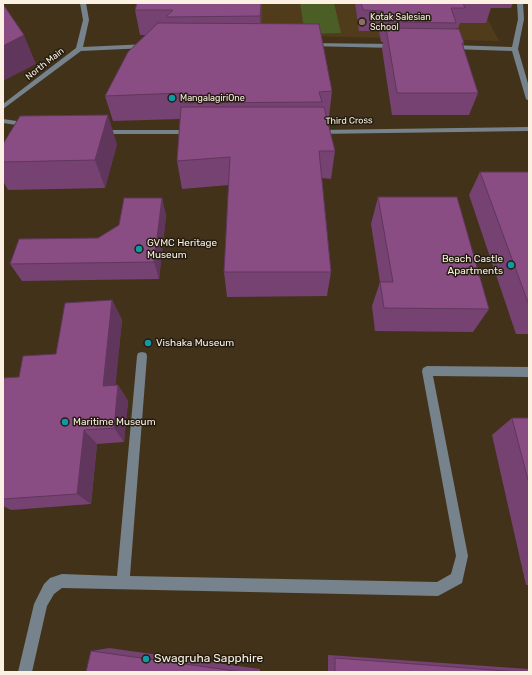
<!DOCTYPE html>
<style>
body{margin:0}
#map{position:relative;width:532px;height:675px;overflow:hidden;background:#423219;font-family:Rubik,sans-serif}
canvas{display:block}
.frame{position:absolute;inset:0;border:4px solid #fbf0e1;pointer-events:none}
</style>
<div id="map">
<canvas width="532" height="675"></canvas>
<div class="frame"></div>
</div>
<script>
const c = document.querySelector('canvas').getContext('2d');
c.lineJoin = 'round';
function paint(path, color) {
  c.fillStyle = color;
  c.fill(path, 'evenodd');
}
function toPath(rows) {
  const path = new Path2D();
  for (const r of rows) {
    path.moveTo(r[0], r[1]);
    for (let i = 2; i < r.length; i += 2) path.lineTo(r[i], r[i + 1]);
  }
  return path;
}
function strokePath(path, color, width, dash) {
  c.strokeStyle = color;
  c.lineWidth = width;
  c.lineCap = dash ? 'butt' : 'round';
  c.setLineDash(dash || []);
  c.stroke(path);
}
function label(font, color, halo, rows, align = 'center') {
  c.font = font + ' Rubik,sans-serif';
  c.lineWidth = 3;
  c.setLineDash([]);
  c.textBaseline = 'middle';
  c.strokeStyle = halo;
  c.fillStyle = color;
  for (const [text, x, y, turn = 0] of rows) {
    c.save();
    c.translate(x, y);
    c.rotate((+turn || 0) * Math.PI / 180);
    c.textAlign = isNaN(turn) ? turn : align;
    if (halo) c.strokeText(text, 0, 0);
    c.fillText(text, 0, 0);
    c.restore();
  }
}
paint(toPath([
 [239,3,383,3,483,10,499,41,234,34]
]), '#503c1b');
paint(toPath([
 [300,3,334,3,341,33,305,34]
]), '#4a5e26');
paint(toPath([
 [80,3,86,3,89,20,83,47,147,44,150,46,147,48,81,51,3,109,3,104,76,48,83,20,80,3],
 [517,3,523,3,524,19,518,49,529,87,529,101,526,99,512,51,451,49,448,47,451,45,512,47,518,19,517,3],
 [307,43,395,44,398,46,395,48,309,46,306,44,307,43],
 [3,119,30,123,34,125,30,127,3,123,3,119],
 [529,127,529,131,317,134,313,132,317,130,529,127],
 [98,130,191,130,195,132,191,134,98,134,98,130],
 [142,352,146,353,147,356,130,576,437,582,451,574,456,556,422,371,423,368,427,366,529,367,529,377,433,376,468,556,462,583,438,596,62,588,54,594,47,606,32,672,18,672,34,604,44,584,50,578,62,574,117,576,137,356,138,353,142,352]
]), '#76838c');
paint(toPath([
 [262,3,261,23,332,91,329,117,326,117,335,151,331,179,322,178,331,272,327,296,227,297,224,272,229,185,182,189,177,161,180,119,113,121,105,96,146,35,140,35,135,10],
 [355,3,513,3,511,8,491,8,486,23,460,23,458,28,455,28,455,29,464,43,463,47,478,93,469,115,392,115,382,49,383,42,381,42,379,31,359,31],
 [3,144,117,144,105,188,8,190,3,181],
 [480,172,529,172,529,334,516,334,469,195],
 [378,197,489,309,473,332,375,331,372,306,380,282,371,224],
 [162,198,166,216,159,279,22,281,10,264,98,238],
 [112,300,122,320,115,386,118,385,128,401,124,442,97,444,91,504,11,510,3,506,3,378,19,377,56,354],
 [512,418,529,418,529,585,526,585,492,435],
 [109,648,260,669,260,672,86,672,91,651],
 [328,655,529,669,529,672,328,672]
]), '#764271');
paint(toPath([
 [261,3,262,3,261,41,260,16],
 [24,35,36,64,3,81,3,46],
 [108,115,117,144,105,188,95,160],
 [162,198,166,216,159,279,154,262],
 [112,300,122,320,114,402,103,386],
 [118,385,128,401,124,442,114,428],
 [84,430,97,444,91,504,77,494]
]), '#60365c');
const building = toPath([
 [137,3,261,3,260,16,166,17,173,10,135,10,137,3],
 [361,3,463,3,465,8,451,8,456,23,385,22,383,11,363,10,361,3],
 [3,4,24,35,3,46,3,4],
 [158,23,319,24,332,91,319,92,322,102,182,103,182,93,105,96,128,52,158,23],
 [386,28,459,29,464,43,462,43,478,93,397,93,386,28],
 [181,107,324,107,335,151,319,151,331,272,224,272,230,157,177,161,181,107],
 [108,115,95,160,3,162,3,144,20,116,108,115],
 [480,172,529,172,529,305,480,172],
 [378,197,457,197,489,309,384,308,380,282,393,282,378,197],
 [124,198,162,198,154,262,10,264,19,239,98,238,119,225,124,198],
 [112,300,103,386,118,385,114,428,84,430,77,494,3,499,3,378,19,377,23,356,56,354,65,303,112,300],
 [512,418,529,418,529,484,512,418],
 [91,651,242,672,86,672,91,651],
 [335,658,520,672,335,672,335,658]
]);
paint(building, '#894d83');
strokePath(building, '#60365c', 1);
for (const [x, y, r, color] of [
 [362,22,4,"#8d6e63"],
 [172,98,4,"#0f9aa8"],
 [139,249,4,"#0f9aa8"],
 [511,265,4,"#0f9aa8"],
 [148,343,4,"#0f9aa8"],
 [65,422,4,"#0f9aa8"],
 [146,659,4,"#0f9aa8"]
]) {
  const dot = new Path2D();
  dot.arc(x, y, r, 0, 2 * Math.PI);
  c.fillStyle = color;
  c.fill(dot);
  strokePath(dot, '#231c11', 1.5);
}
label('9px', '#fbf0e1', '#231c11', [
 ["Kotak Salesian",370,17],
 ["School",370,27],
 ["MangalagiriOne",180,98]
], 'left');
label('9px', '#fbf0e1', '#231c11', [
 ["North Main",45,64,-38],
 ["Third Cross",349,121,-1]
]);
label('10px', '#fbf0e1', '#231c11', [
 ["GVMC Heritage",147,243],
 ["Museum",147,255],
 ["Beach Castle",503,259,"right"],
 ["Apartments",503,271,"right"],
 ["Vishaka Museum",156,343],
 ["Maritime Museum",73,422]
], 'left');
label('12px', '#fbf0e1', '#231c11', [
 ["Swagruha Sapphire",154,659]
], 'left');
</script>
